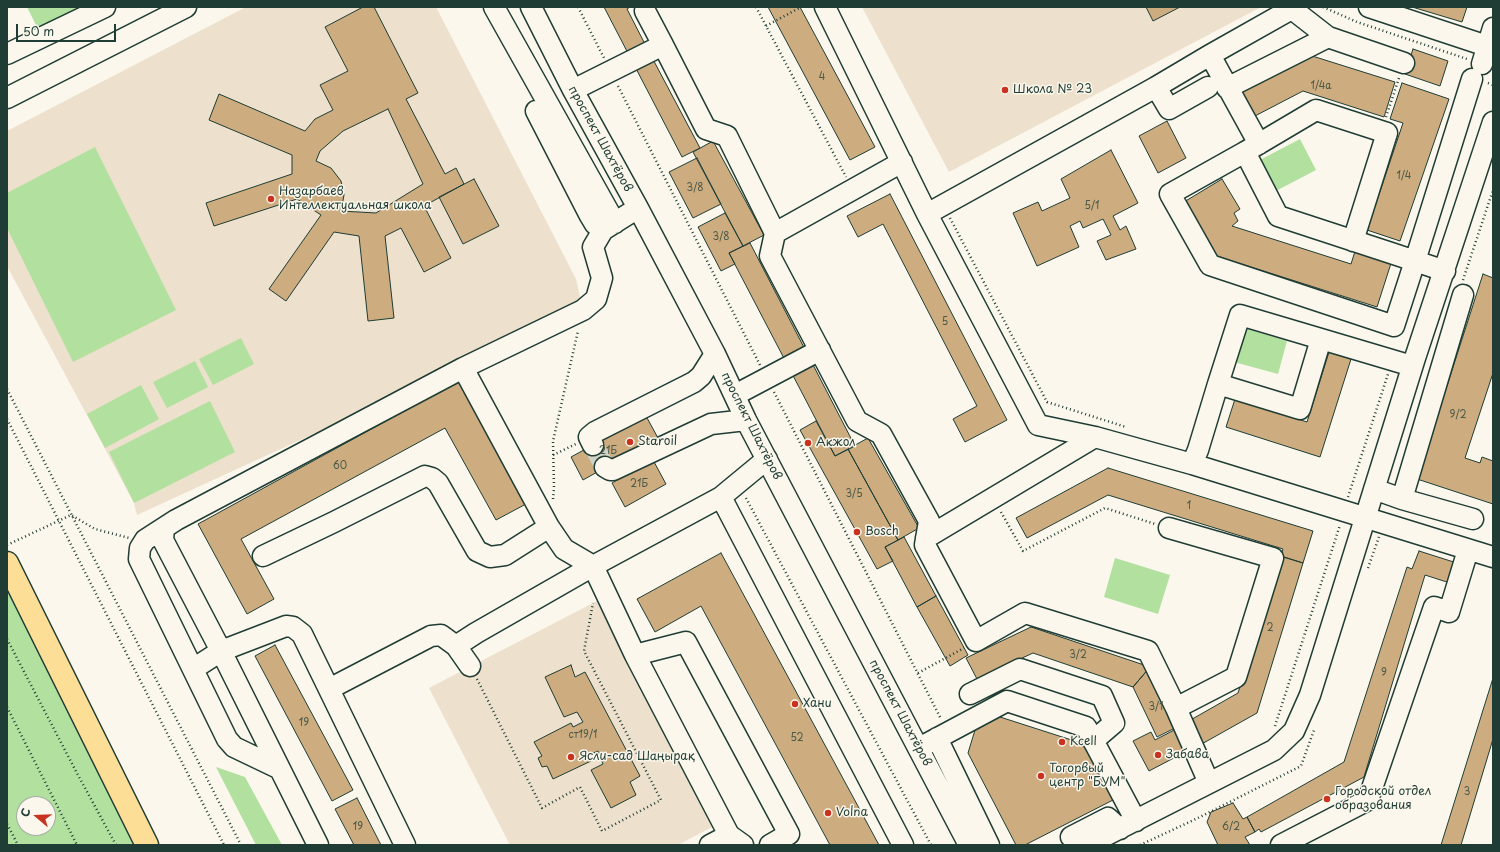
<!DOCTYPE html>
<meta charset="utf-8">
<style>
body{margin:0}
#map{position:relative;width:1500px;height:852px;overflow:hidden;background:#fbf7ec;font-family:"Playpen Sans",sans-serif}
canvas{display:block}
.frame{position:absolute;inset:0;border:8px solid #1f3d34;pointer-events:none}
.north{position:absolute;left:16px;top:796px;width:40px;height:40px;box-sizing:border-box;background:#fbf7ec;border:1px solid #a3ada2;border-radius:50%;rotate:289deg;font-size:11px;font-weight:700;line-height:16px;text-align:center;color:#1f3d34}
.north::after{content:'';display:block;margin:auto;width:14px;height:18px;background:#c8321e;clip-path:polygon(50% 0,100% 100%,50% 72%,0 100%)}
.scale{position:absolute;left:16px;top:24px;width:100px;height:18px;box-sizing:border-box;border:2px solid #1f3d34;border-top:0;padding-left:5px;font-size:12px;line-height:14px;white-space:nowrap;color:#1f3d34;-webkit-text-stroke:3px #fbf7ec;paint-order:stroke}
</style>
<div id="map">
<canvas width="1500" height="852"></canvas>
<div class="frame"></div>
<div class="north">С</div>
<div class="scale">50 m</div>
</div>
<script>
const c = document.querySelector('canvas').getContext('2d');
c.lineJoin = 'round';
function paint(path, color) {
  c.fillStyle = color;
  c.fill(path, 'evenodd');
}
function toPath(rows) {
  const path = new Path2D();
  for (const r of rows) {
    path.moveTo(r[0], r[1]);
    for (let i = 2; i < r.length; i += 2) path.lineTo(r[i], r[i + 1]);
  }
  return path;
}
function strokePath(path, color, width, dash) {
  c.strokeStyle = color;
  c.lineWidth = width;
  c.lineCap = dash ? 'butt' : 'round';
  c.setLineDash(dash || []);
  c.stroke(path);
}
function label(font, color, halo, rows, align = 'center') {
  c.font = font + ' "Playpen Sans",sans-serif';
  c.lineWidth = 3;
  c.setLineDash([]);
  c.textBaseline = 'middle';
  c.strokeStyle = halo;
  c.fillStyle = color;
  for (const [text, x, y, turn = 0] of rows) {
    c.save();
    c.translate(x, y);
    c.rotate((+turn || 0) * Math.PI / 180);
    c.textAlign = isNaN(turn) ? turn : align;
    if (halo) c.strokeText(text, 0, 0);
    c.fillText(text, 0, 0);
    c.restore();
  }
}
paint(toPath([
 [246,7,436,7,576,279,583,310,137,515,134,503,7,266,7,131],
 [862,7,1261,7,949,172],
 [597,601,714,826,678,845,510,845,429,688]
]), '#ede0cc');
paint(toPath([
 [27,7,81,7,38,29],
 [1300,139,1316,170,1272,193,1256,162],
 [95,147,176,310,73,362,7,228,7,193],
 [1244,328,1287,341,1278,374,1234,362],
 [241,338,254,364,213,385,199,359],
 [195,361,208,387,167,408,153,382],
 [141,385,159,419,105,448,87,414],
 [210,401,235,452,134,503,109,452],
 [1115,558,1170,575,1158,614,1104,597],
 [7,583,141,845,7,845],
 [24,804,48,804,48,828,24,828],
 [216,767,245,777,282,845,256,845]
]), '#b1e09f');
const building = toPath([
 [363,7,374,7,418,93,406,99,445,174,456,168,464,184,424,206,451,258,424,272,401,228,385,236,394,318,368,321,359,236,334,232,286,301,269,289,321,215,297,199,214,226,206,203,292,174,292,155,209,120,219,94,305,131,315,119,333,110,320,85,348,71,325,27,363,7],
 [388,109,423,184,376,213,341,211,344,195,341,181,331,168,316,161,320,151,343,131,388,109],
 [604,7,630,7,627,9,648,50,631,59,604,7],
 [768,7,800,7,875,147,850,160,768,7],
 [1146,7,1180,7,1153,21,1146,7],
 [1412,7,1467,7,1462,22,1412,7],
 [1413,49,1448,61,1440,86,1405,74,1413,49],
 [648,50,700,148,682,157,631,59,648,50],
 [1309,55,1395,82,1384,117,1303,91,1253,117,1239,90,1309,55],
 [1402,83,1449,99,1400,241,1367,230,1403,123,1390,119,1402,83],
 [1167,121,1186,158,1158,173,1139,136,1167,121],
 [713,141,764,235,743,246,693,152,713,141],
 [1111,150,1138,203,1113,216,1120,230,1126,226,1136,249,1106,260,1097,241,1111,235,1103,219,1083,228,1080,221,1070,226,1079,247,1037,266,1013,213,1038,202,1042,211,1070,198,1061,179,1111,150],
 [697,158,721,204,693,218,669,172,697,158],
 [474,179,499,226,463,244,439,197,474,179],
 [1222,179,1240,209,1234,213,1238,221,1232,226,1351,264,1357,245,1393,257,1377,307,1216,256,1184,202,1222,179],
 [890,194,1007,420,965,442,953,419,977,406,883,224,858,237,847,216,890,194],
 [725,213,743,246,729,253,735,264,721,271,698,227,725,213],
 [750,243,855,446,835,456,729,253,750,243],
 [1483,274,1493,278,1493,373,1465,458,1480,463,1482,457,1493,461,1493,504,1417,479,1483,274],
 [1329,352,1351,359,1320,457,1226,427,1235,399,1307,422,1329,352],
 [459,381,526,504,496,520,445,428,241,539,274,599,247,614,198,524,459,381],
 [646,416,658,438,583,480,571,457,646,416],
 [816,421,835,456,848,449,898,540,885,547,893,561,877,569,800,430,816,421],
 [868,438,919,528,898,540,848,449,868,438],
 [653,460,666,484,625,507,612,483,653,460],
 [1108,468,1313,531,1303,563,1281,556,1283,549,1108,495,1027,538,1016,518,1108,468],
 [904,537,936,596,917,607,885,547,904,537],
 [1419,551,1460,564,1453,584,1425,575,1364,777,1261,832,1259,829,1255,832,1247,817,1344,762,1407,567,1412,569,1419,551],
 [721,553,879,845,830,845,701,606,655,632,637,599,721,553],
 [1280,556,1303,563,1257,713,1200,745,1187,722,1238,693,1280,556],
 [936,596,968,655,950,666,917,607,936,596],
 [1031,627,1150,667,1133,687,1033,653,977,679,966,658,1031,627],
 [275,645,353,790,332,801,255,656,275,645],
 [571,665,575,677,585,672,640,776,630,782,636,795,611,808,591,770,603,764,598,751,589,755,591,761,553,779,547,766,542,767,538,758,542,756,534,742,571,723,573,727,583,722,577,712,564,717,545,677,571,665],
 [1150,667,1179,726,1157,737,1133,687,1150,667],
 [1493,678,1493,739,1461,845,1441,845,1493,678],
 [1000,717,1084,744,1113,800,1025,845,1016,845,968,753,975,730,1000,717],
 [1180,727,1191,749,1149,771,1133,741,1151,732,1155,740,1180,727],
 [357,798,381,845,354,845,335,809,357,798],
 [1233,803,1243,819,1247,817,1255,832,1245,837,1250,845,1218,845,1207,822,1211,812,1233,803]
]);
paint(building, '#cdac80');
strokePath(building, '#1f3d34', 1);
strokePath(toPath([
 [593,445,605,467]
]), '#cfd2c7', 20, [20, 10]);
const minor = toPath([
 [494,7,615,223],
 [531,7,573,90,638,208,715,354,746,420,969,845],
 [825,7,927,214,1038,425,1095,437,1192,464,1493,557],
 [1369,7,1493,48],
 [1292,9,1328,37,1404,63],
 [663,45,706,129,727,136,775,233,770,256,857,421,881,434,929,521,925,545,976,641,1025,613,1148,651,1176,708,1209,783],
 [7,54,105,7],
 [1210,55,1259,144],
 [1482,64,1493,28],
 [1156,87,1169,109,1208,87],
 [1227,88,1328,37],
 [573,90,663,45,645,11],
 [7,98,186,7],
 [536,111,589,214,595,224,603,230],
 [1245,152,1316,110,1387,133,1353,241],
 [927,214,1156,87,1210,55,1295,7],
 [775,233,902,162],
 [1445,271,1391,253,1278,216,1245,152,1170,194,1210,265,1394,326,1415,261,1472,79],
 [1321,339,1300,409,1218,384,1240,315,1321,339,1412,366],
 [735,395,820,350],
 [593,445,589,437,595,432,694,382,701,376,715,354],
 [1192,464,1198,450,1218,384],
 [605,467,610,470,613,470,711,424,746,420],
 [1374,489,1402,499,1463,295],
 [721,497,903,845],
 [1402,499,1473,519],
 [549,527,564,549,593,566,635,655,729,835,743,845],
 [164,528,163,540,221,651,318,845],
 [1169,528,1273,558,1236,677,1176,708],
 [926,538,1095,437],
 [263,556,334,522,425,476,432,478,438,483,477,551,490,557,505,555,549,527,463,368],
 [456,646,476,633,593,566,721,497,767,459],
 [635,655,686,642,789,834,770,845],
 [193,669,221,651,286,626,293,627,302,634,405,845],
 [329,689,431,636,441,635,456,646,470,666],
 [970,694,1020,669,1102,696,1114,723,1093,741],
 [937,738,989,845],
 [919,748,1007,701,1086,727,1136,821],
 [280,769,234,747,227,739,139,559,140,548,145,540,176,520,463,368,583,310,596,299,602,278,593,247,603,230,638,208],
 [1071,837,1108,818,1120,829],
 [710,845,729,835],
 [1087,845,1274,750,1294,731,1310,695,1415,358,1493,122],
 [1281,845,1368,800,1434,607,1449,612,1468,550]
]);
const major = toPath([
 [7,563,147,845]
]);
strokePath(minor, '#1f3d34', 23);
strokePath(major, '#1f3d34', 25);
strokePath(toPath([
 [578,7,604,58],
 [756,7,846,177],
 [1323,7,1357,22,1467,59],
 [766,26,801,7],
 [1488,83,1493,85],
 [618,86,760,365],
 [1386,117,1399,78],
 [950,218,1047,402,1126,427],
 [1463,280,1493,190],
 [7,389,241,845],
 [774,392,941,719],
 [7,419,224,845],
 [553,455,576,444],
 [1348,497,1388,374],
 [746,498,931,845],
 [553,499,554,488,553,441,578,331],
 [1001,512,1023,551,1105,508,1155,524],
 [7,545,71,515,95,529,129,538],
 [1368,568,1379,537],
 [7,639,79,777,116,845],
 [918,673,964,648],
 [477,679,542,808,580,787,602,831,661,800,584,651,593,603],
 [7,707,77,845],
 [1275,726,1340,525],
 [7,824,18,845],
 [1140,845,1198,818,1301,766,1314,730]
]), '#1f3d34', 2.5, [1, 3]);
strokePath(minor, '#fbf7ec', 20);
strokePath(major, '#fdde96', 22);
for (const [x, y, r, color] of [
 [1005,90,4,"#c8321e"],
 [271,199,4,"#c8321e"],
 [630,442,4,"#c8321e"],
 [808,443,4,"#c8321e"],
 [857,532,4,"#c8321e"],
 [795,704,4,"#c8321e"],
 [1062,742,4,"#c8321e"],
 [1158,755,4,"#c8321e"],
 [571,757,4,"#c8321e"],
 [1041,776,4,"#c8321e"],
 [1327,799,4,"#c8321e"],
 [828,813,4,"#c8321e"]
]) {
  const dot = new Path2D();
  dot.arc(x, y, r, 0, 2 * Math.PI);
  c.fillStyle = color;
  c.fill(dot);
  strokePath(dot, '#fbf7ec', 1.5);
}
label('10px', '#4a5947', null, [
 ["4",822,77],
 ["1/4а",1321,86],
 ["1/4",1404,176],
 ["3/8",695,188],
 ["5/1",1092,206],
 ["3/8",721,237],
 ["5",945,322],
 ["9/2",1458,415],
 ["21Б",608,451],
 ["60",340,466],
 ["21Б",639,484],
 ["3/5",854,494],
 ["1",1189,506],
 ["2",1270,628],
 ["3/2",1078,655],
 ["9",1384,673],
 ["3/1",1156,707],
 ["19",304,723],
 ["ст19/1",583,735],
 ["52",797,738],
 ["3",1467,792],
 ["19",358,827],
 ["6/2",1231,827]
]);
label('12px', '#1f3d34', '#fbf7ec', [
 ["Школа № 23",1013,90],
 ["Назарбаев",279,192],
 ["Интеллектуальная школа",279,206],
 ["Staroil",638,442],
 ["Акжол",816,443],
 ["Bosch",865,532],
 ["Хани",803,704],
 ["Kcell",1070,742],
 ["Забава",1166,755],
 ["Ясли-сад Шаңырақ",579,757],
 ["Тогорвый",1049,769],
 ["центр \"БУМ\"",1049,783],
 ["Городской отдел",1335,792],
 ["образования",1335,806],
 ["Volna",836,813]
], 'left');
label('12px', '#1f3d34', '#fbf7ec', [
 ["проспект Шахтёров",600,139,61],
 ["проспект Шахтёров",751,426,63],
 ["проспект Шахтёров",900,713,62]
]);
</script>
